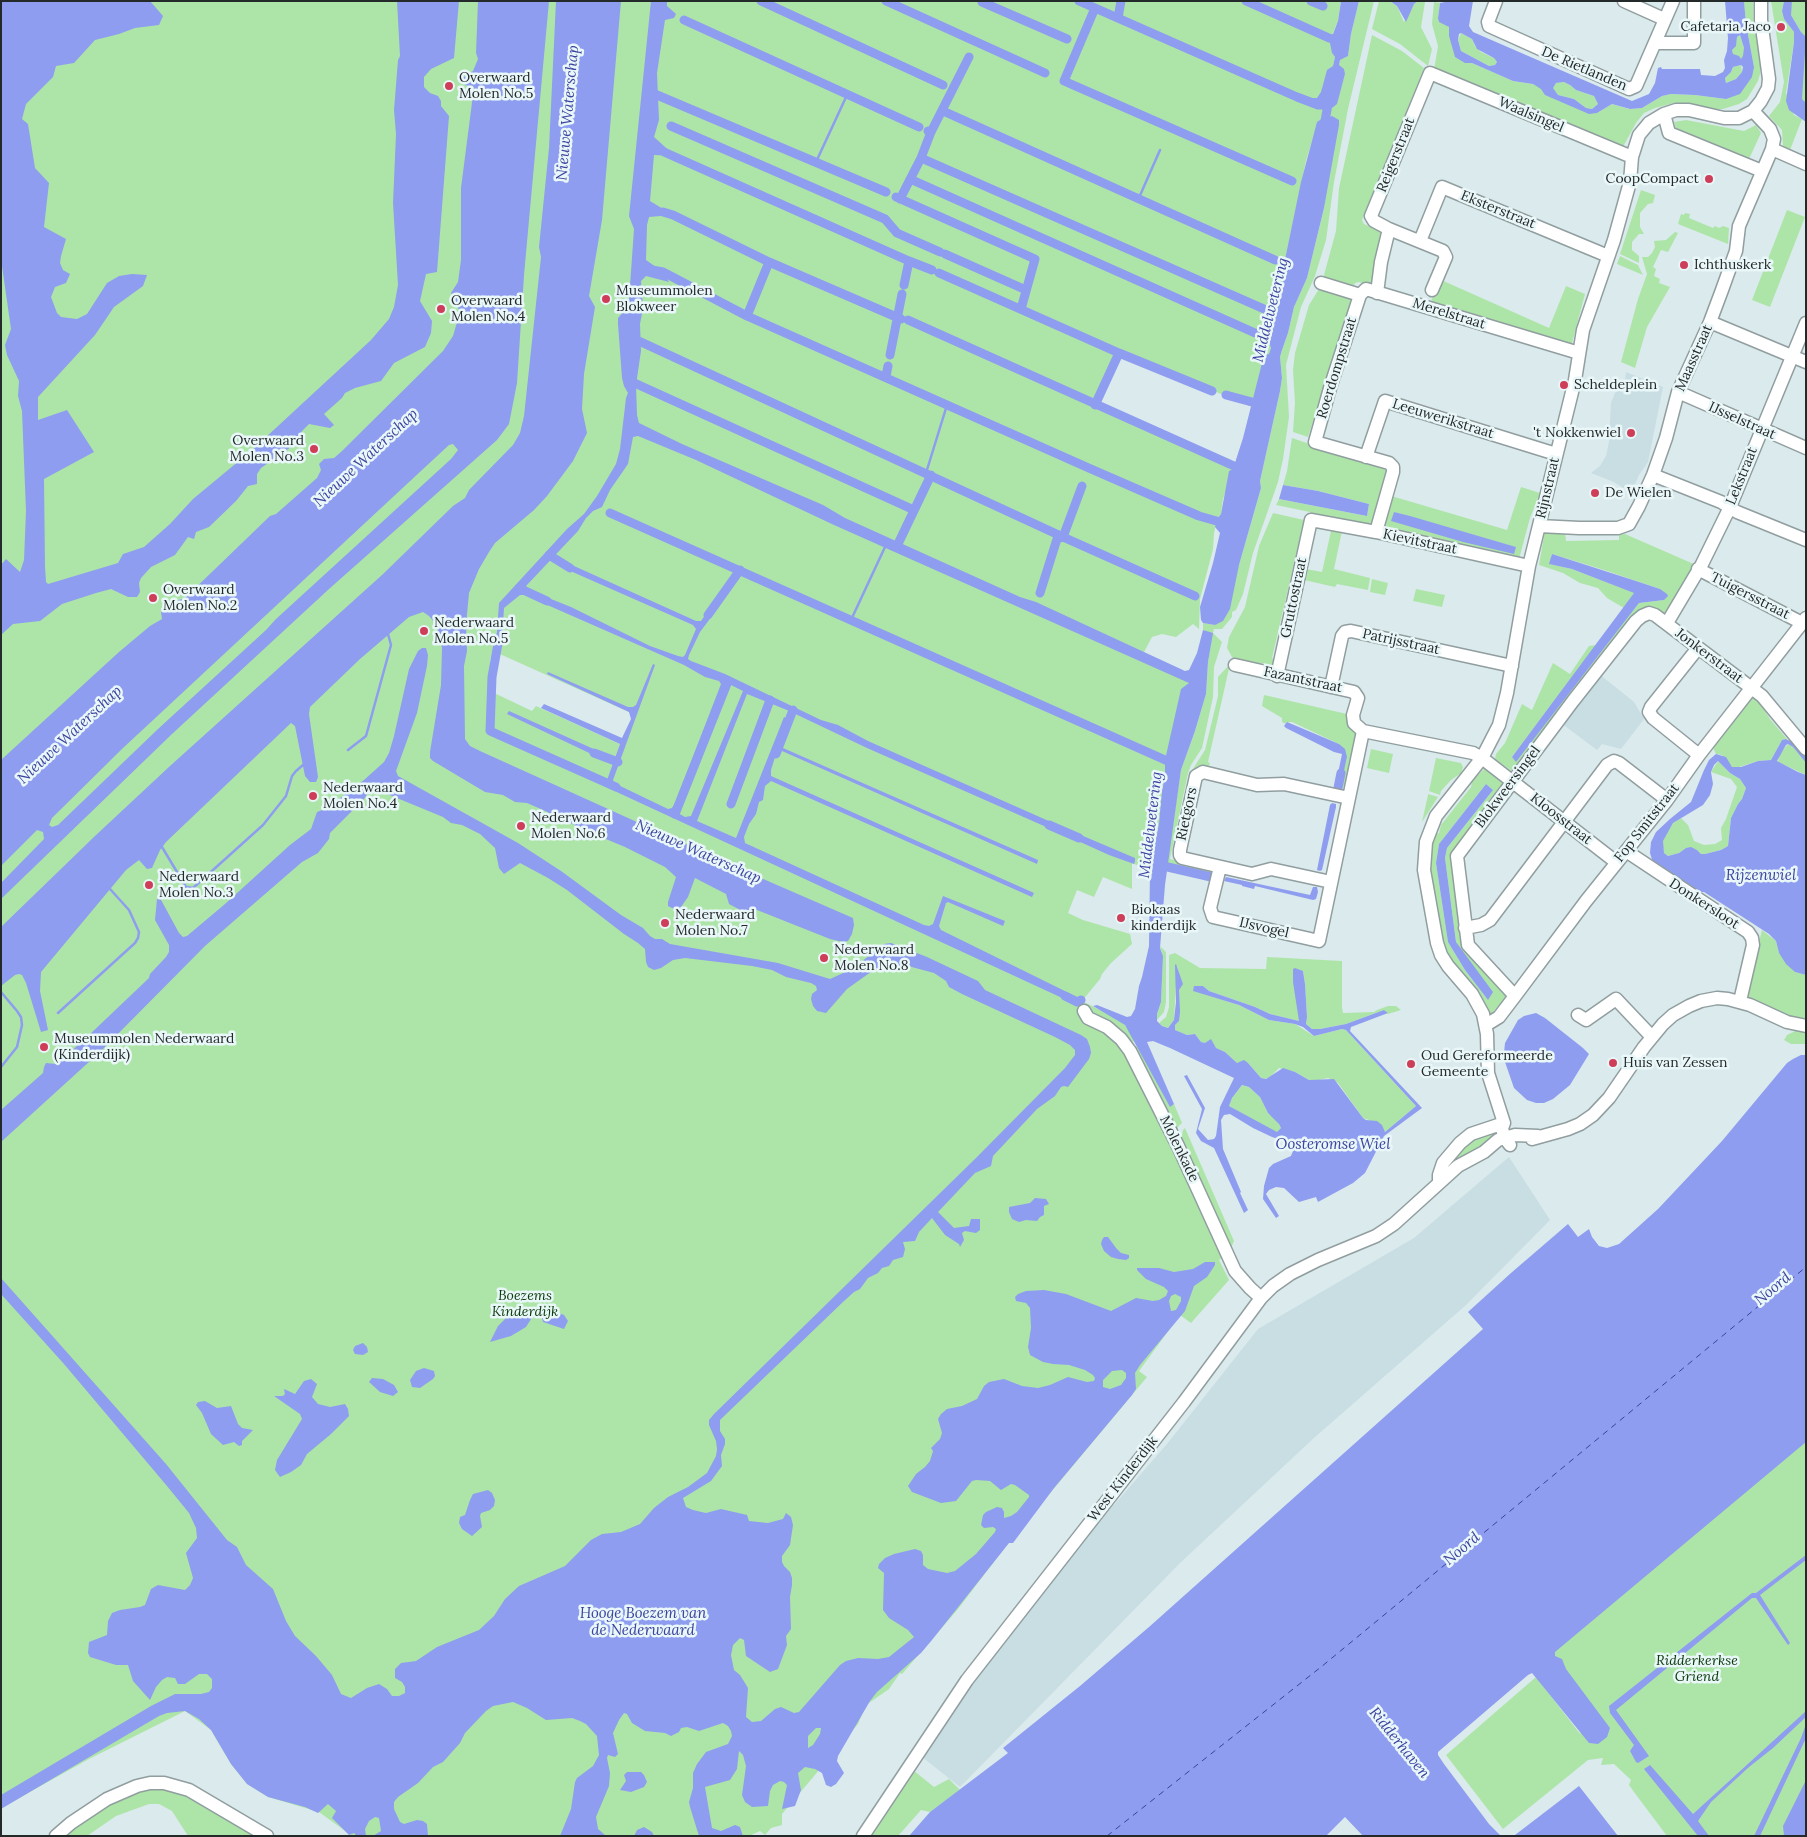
<!DOCTYPE html>
<style>
body{margin:0}
#map{position:relative;width:1807px;height:1837px;overflow:hidden;background:#dbeaec;font-family:Lora,serif}
canvas{display:block}
.frame{position:absolute;inset:0;border:2px solid #24292a;pointer-events:none}
</style>
<div id="map">
<canvas width="1807" height="1837"></canvas>
<div class="frame"></div>
</div>
<script>
const c = document.querySelector('canvas').getContext('2d');
c.lineJoin = 'round';
function paint(path, color) {
  c.fillStyle = color;
  c.fill(path, 'evenodd');
}
function toPath(rows) {
  const path = new Path2D();
  for (const r of rows) {
    path.moveTo(r[0], r[1]);
    for (let i = 2; i < r.length; i += 2) path.lineTo(r[i], r[i + 1]);
  }
  return path;
}
function strokePath(path, color, width, dash) {
  c.strokeStyle = color;
  c.lineWidth = width;
  c.lineCap = dash ? 'butt' : 'round';
  c.setLineDash(dash || []);
  c.stroke(path);
}
function label(font, color, halo, rows, align = 'center') {
  c.font = font + ' Lora,serif';
  c.lineWidth = 5;
  c.setLineDash([]);
  c.textBaseline = 'middle';
  c.strokeStyle = halo;
  c.fillStyle = color;
  for (const [text, x, y, turn = 0] of rows) {
    c.save();
    c.translate(x, y);
    c.rotate((+turn || 0) * Math.PI / 180);
    c.textAlign = isNaN(turn) ? turn : align;
    if (halo) c.strokeText(text, 0, 0);
    c.fillText(text, 0, 0);
    c.restore();
  }
}
paint(toPath([
 [1626,372,1663,387,1648,462,1639,475,1631,493,1614,482,1591,473,1600,466,1606,456,1609,442,1611,403,1615,393,1625,381],
 [1599,674,1634,702,1644,719,1621,749,1602,744,1597,750,1561,723],
 [1509,1157,1550,1220,1466,1305,1315,1437,1180,1563,960,1787,921,1756,1029,1605,1109,1507,1114,1505,1167,1444,1258,1329,1414,1238]
]), '#c8dee2');
paint(toPath([
 [1,1,1341,1,1338,21,1332,35,1332,53,1335,57,1333,66,1323,85,1319,109,1332,108,1341,87,1345,74,1339,65,1340,59,1348,56,1351,34,1359,1,1374,1,1348,109,1334,182,1326,240,1315,276,1301,307,1286,365,1289,417,1283,459,1278,482,1253,553,1243,594,1236,610,1232,612,1232,617,1222,629,1214,629,1213,633,1222,642,1214,667,1213,697,1202,748,1191,765,1188,773,1170,859,1208,869,1211,872,1211,875,1167,863,1181,770,1195,731,1206,694,1208,662,1212,634,1203,630,1203,623,1215,625,1239,565,1261,488,1260,481,1280,391,1282,378,1280,357,1282,350,1288,333,1294,307,1307,278,1324,208,1332,116,1323,118,1314,134,1306,161,1283,269,1284,276,1276,315,1268,333,1268,340,1271,348,1269,355,1264,355,1252,407,1209,389,1206,393,1119,354,1093,406,1233,469,1223,499,1221,514,1217,519,1214,533,1213,549,1200,599,1199,629,1193,624,1176,637,1162,634,1152,637,1144,652,1189,683,1165,760,1165,776,1162,791,1159,823,1150,871,1132,863,1132,889,1103,877,1094,897,1077,890,1068,913,1083,920,1130,934,1132,944,1111,963,1102,974,1100,979,1082,1001,1120,1020,1125,1025,1135,1040,1130,1045,1119,1041,1156,1111,1223,1257,1219,1260,1229,1280,1191,1323,1180,1315,1139,1371,1147,1377,1006,1546,958,1609,902,1674,900,1673,889,1689,866,1705,858,1724,782,1814,782,1825,771,1828,765,1835,760,1831,749,1836,352,1836,319,1812,268,1797,247,1784,231,1764,211,1730,185,1711,89,1759,1,1808],
 [493,651,629,712,634,717,614,762,620,744,536,706,532,711,490,691,490,660],
 [1379,1,1390,1,1397,6,1404,22,1414,4,1418,1,1425,2,1421,27,1432,49,1428,66,1400,44,1372,29],
 [1744,1,1753,1,1753,18,1760,61,1760,74,1758,81,1747,99,1739,104,1723,109,1712,109,1674,103,1655,108,1644,113,1636,123,1624,145,1620,147,1434,70,1438,46,1432,24,1434,2,1440,3,1438,18,1449,27,1449,36,1469,63,1472,63,1513,81,1533,84,1597,113,1612,104,1629,109,1642,108,1662,96,1671,94,1695,95,1726,99,1754,67,1746,24],
 [1771,1,1784,1,1782,11,1784,19,1794,32,1794,42,1786,93,1794,115,1802,119,1790,150,1783,147,1782,130,1769,116,1780,102,1784,82],
 [1790,1,1806,1,1806,108,1801,106,1801,32,1791,15,1791,2],
 [1461,33,1472,39,1475,46,1481,52,1494,58,1497,62,1495,65,1489,66,1461,51,1458,40],
 [1372,35,1402,51,1424,68,1362,220,1364,224,1382,232,1377,257,1378,289,1359,282,1355,283,1353,289,1328,282,1324,275,1336,231,1339,188],
 [1740,35,1744,48,1744,56,1740,60,1733,54,1732,50,1736,43,1737,37],
 [1741,65,1742,72,1736,79,1726,83,1725,78,1731,72,1733,67],
 [1564,82,1570,85,1576,90,1594,96,1598,104,1592,109,1586,108,1574,99,1558,95,1552,88,1556,83],
 [1686,120,1744,131,1756,125,1761,133,1749,159,1676,129,1674,122],
 [1641,190,1655,195,1653,203,1648,204,1640,213,1640,227,1644,234,1639,234,1632,242,1632,250,1639,256,1639,263,1620,254],
 [1787,210,1805,217,1770,307,1752,300],
 [1685,213,1690,214,1689,218,1713,228,1715,226,1719,228,1723,226,1729,228,1728,244,1678,224,1681,214,1684,215],
 [1675,232,1678,233,1668,252,1661,250,1653,267,1656,269,1654,276,1660,279,1659,283,1670,287,1647,327,1635,368,1621,362,1638,299,1647,274,1642,257,1648,257,1652,253,1655,247,1654,241,1666,240],
 [1620,256,1638,265,1643,275,1617,264],
 [1439,279,1549,328,1566,286,1585,294,1572,343,1564,343,1430,305],
 [1319,289,1326,289,1352,297,1308,437,1293,432,1295,403,1293,370,1295,353,1309,305],
 [1292,438,1387,470,1372,529,1314,517,1310,512,1276,505,1279,499,1367,516,1369,504,1318,491,1283,485,1287,471],
 [1521,487,1540,493,1530,518,1519,559,1382,531,1388,495,1507,530],
 [1394,512,1515,547,1514,553,1444,536],
 [1273,513,1304,520,1272,658,1275,660,1273,668,1265,668,1265,663,1259,663,1258,666,1236,661,1232,657,1227,648,1229,637,1245,607,1259,546],
 [1319,526,1342,531,1334,569,1370,578,1368,590,1337,584,1335,587,1304,580,1306,569,1322,572,1331,531,1318,528],
 [1545,530,1565,532,1566,541,1619,540,1619,535,1625,534,1696,565,1668,612,1660,615,1650,613,1516,774,1495,759,1496,754,1505,743,1522,704,1532,710,1553,663,1570,674,1589,646,1596,645,1512,757,1516,761,1639,603,1664,600,1660,589,1604,570,1552,554,1550,564,1572,569,1635,593,1624,608,1607,598,1598,588,1580,583,1563,573,1539,565],
 [1372,579,1388,583,1385,595,1370,592],
 [1416,589,1445,595,1442,607,1413,601],
 [1230,664,1208,762,1210,763,1208,769,1191,772,1205,750,1218,696,1218,677],
 [1754,694,1770,719,1787,739,1782,740,1771,760,1758,761,1736,768,1732,767,1722,755,1716,754,1712,746],
 [1264,695,1347,714,1349,725,1356,734,1348,785,1345,785,1340,790,1338,789,1347,758,1339,744,1292,722,1287,722,1286,724,1282,722,1282,718,1262,706],
 [1788,744,1793,747,1806,763,1806,775,1778,762,1779,755],
 [1371,749,1393,754,1389,773,1367,768],
 [1436,758,1461,763,1463,767,1461,773,1451,780,1441,791,1440,795,1429,791],
 [1718,761,1730,773,1740,779,1746,788,1742,799,1738,804,1731,818,1728,846,1721,850,1705,854,1701,854,1697,850,1686,848,1679,853,1668,856,1664,853,1662,841,1673,823,1681,818,1688,825,1694,841,1704,845,1715,844,1722,840,1721,828,1726,819,1737,787,1731,779,1711,772],
 [1485,768,1503,782,1503,789,1455,852,1462,940,1507,996,1491,1014,1482,1006,1445,952,1440,929,1430,864,1433,835,1439,833,1441,825,1471,787,1472,781],
 [1486,784,1493,790,1447,848,1445,858,1456,942,1488,1000,1465,970,1448,942,1436,863,1439,844],
 [1428,794,1438,797,1422,822,1428,795],
 [1762,930,1776,941,1779,953,1795,972,1806,975,1806,1020,1791,1017,1746,996],
 [1160,946,1166,952,1166,1002,1164,1012,1157,1020,1157,1014,1161,1002,1163,956],
 [1175,953,1200,968,1266,969,1267,957,1342,961,1342,1007,1343,1013,1374,1012,1377,1010,1388,1006,1396,1006,1401,1010,1388,1014,1384,1010,1346,1024,1320,1029,1312,1029,1306,1024,1307,1017,1305,984,1303,971,1299,1021,1270,1014,1255,1007,1209,991,1203,986,1193,990,1239,1005,1269,1020,1295,1024,1314,1036,1342,1029,1346,1030,1416,1106,1385,1132,1369,1120,1363,1118,1338,1083,1328,1078,1314,1081,1309,1080,1295,1072,1279,1068,1270,1077,1265,1079,1261,1078,1248,1063,1238,1064,1225,1052,1201,1042,1195,1034,1187,1035,1175,1030,1175,1025,1179,1021,1179,990,1182,981,1179,975,1177,966,1174,1020,1168,1028,1162,1026,1159,1023,1166,1017,1169,1007,1169,955],
 [1797,1030,1806,1030,1806,1044,1791,1044,1784,1040,1787,1035],
 [1137,1046,1170,1106,1174,1104,1182,1123,1178,1127,1176,1138,1135,1048],
 [1242,1085,1249,1087,1260,1097,1268,1113,1277,1120,1281,1128,1277,1133,1229,1106,1232,1098],
 [1185,1128,1234,1241,1229,1252,1181,1139,1183,1130],
 [1491,1133,1494,1133,1491,1142,1445,1171,1449,1164,1471,1139],
 [1806,1435,1806,1818,1795,1836,1667,1836,1634,1792,1629,1785,1631,1780,1614,1764,1601,1765,1603,1758,1588,1760,1503,1829,1446,1755,1536,1677,1581,1735,1548,1653],
 [913,1770,934,1787,949,1779,960,1790,930,1812,921,1810,898,1836,866,1836],
 [150,1785,176,1789,261,1836,188,1836,172,1811,159,1804,149,1804,116,1816,87,1836,65,1836,92,1810]
]), '#ade5a8');
paint(toPath([
 [1,1,150,1,163,16,159,25,135,28,119,34,95,40,74,63,56,66,53,77,26,104,22,119,28,124,35,168,49,183,44,227,66,239,61,256,60,263,63,270,70,274,66,283,55,287,51,297,57,313,61,317,77,319,87,314,107,283,119,276,132,274,147,275,143,286,114,307,95,335,38,397,38,420,67,410,94,452,44,479,45,567,46,582,48,584,118,563,123,554,144,547,170,524,193,499,251,451,371,340,389,319,394,307,398,285,393,203,396,134,394,110,398,60,400,56,397,1,459,1,454,58,431,69,424,77,424,87,430,93,438,96,441,101,441,106,449,116,437,272,426,274,420,301,432,321,431,333,425,347,394,363,381,381,355,388,345,393,342,398,324,414,334,425,330,428,309,424,302,431,300,435,302,441,298,446,291,447,261,468,257,474,257,484,248,486,236,501,209,527,196,532,194,539,188,537,175,555,151,567,141,578,139,583,140,592,137,597,128,597,111,589,96,593,62,604,40,621,13,624,1,635,1,565,6,559,20,572,24,560,26,511,22,411,18,396,19,381,7,355,5,345,11,329,1,259],
 [478,1,549,1,524,275,517,383,509,424,497,440,329,589,172,734,1,899,1,883,44,839,43,832,37,830,1,866,1,760,119,652,150,626,162,619,161,612,164,607,186,597,270,516,276,514,317,478,321,470,319,464,324,459,334,458,341,452,443,351,453,336,460,312,451,293,458,282,461,260,461,188,474,87,465,85,461,79,473,71,478,59,476,53],
 [453,444,458,450,451,459,276,619,266,630,158,729,58,825,52,827,49,825,52,818,123,748,408,483,449,445],
 [556,1,621,1,602,220,589,296,595,307,584,374,582,409,587,433,573,461,547,496,534,510,495,543,489,552,479,569,469,593,466,625,467,651,464,666,465,739,470,746,480,751,754,875,853,918,854,925,852,934,848,941,843,942,830,939,757,910,744,912,729,904,726,894,695,878,688,897,681,907,677,910,672,908,668,906,668,902,676,877,665,867,625,847,589,832,543,810,527,803,515,802,503,795,485,792,433,761,430,758,430,752,441,685,442,648,436,624,429,616,423,612,409,617,360,659,310,707,309,714,318,777,316,782,310,782,305,776,295,726,291,723,166,842,160,850,152,868,147,869,139,860,126,870,41,972,40,991,48,1030,41,1032,26,983,22,975,19,974,15,975,1,986,1,927,95,836,170,766,382,575,453,506,465,498,469,490,513,445,520,433,524,416,541,257,539,247,549,148],
 [651,1,667,1,667,6,676,14,674,18,665,20,657,73,659,120,654,137,675,156,654,155,650,201,673,215,649,217,647,225,646,260,663,272,669,282,646,276,641,281,643,308,640,324,641,351,636,385,637,415,639,423,682,444,823,505,845,518,1020,597,1036,602,1185,671,1189,670,1197,653,1203,630,1213,633,1208,662,1206,694,1195,731,1181,770,1165,885,1160,948,1163,956,1161,1002,1157,1014,1157,1021,1162,1026,1168,1028,1174,1020,1176,1002,1175,965,1176,964,1183,984,1179,990,1180,1012,1179,1021,1175,1025,1175,1030,1187,1035,1195,1034,1201,1042,1205,1043,1211,1039,1216,1048,1225,1052,1237,1063,1244,1060,1248,1063,1261,1078,1266,1079,1283,1068,1295,1072,1309,1080,1334,1079,1363,1118,1366,1120,1377,1121,1382,1125,1385,1132,1416,1106,1346,1030,1342,1029,1314,1036,1303,1027,1295,1024,1269,1020,1239,1005,1193,991,1194,986,1203,986,1209,991,1255,1007,1270,1014,1299,1021,1293,982,1293,969,1295,968,1303,971,1305,984,1307,1017,1306,1024,1312,1029,1320,1029,1346,1024,1384,1010,1388,1013,1351,1027,1350,1031,1422,1108,1384,1136,1365,1173,1353,1183,1318,1202,1316,1197,1299,1202,1284,1188,1276,1187,1269,1190,1266,1194,1279,1216,1276,1218,1263,1199,1264,1186,1269,1168,1273,1164,1291,1156,1293,1151,1291,1146,1285,1141,1272,1137,1253,1128,1230,1114,1224,1115,1221,1120,1223,1149,1241,1192,1240,1193,1248,1210,1244,1213,1214,1148,1201,1141,1196,1133,1202,1109,1184,1076,1187,1075,1205,1108,1198,1129,1208,1140,1214,1139,1216,1136,1220,1107,1234,1078,1170,1048,1153,1041,1147,1042,1174,1104,1170,1107,1125,1025,1093,1006,1097,1005,1127,1017,1131,1016,1135,1009,1139,986,1142,977,1149,946,1150,871,1159,823,1162,791,1165,776,1165,760,1181,689,1189,683,834,525,696,460,638,436,633,437,628,464,610,490,602,507,593,511,586,518,578,531,526,586,529,591,528,595,520,595,504,608,502,639,498,650,493,651,497,632,499,603,567,529,584,514,597,496,616,464,620,449,626,398,628,393,624,386,622,378,618,324,618,318,624,311,618,308,619,302,629,300,634,229,629,216],
 [1242,1085,1249,1087,1260,1097,1268,1113,1279,1124,1281,1128,1277,1132,1229,1106,1232,1098],
 [1341,1,1359,1,1351,34,1348,56,1340,60,1339,65,1344,69,1345,74,1337,104,1332,108,1318,109,1318,105,1228,67,1311,98,1317,98,1321,92,1327,70,1333,66,1335,57,1332,53,1329,38,1333,34,1338,21],
 [1390,1,1418,1,1414,4,1406,22,1397,6],
 [1450,1,1473,1,1469,26,1473,32,1632,101,1649,94,1655,83,1658,68,1661,67,1662,69,1700,69,1701,75,1715,76,1723,72,1725,68,1724,60,1727,51,1728,38,1725,1,1744,1,1746,24,1754,67,1752,77,1740,94,1726,99,1695,95,1671,94,1662,96,1642,108,1630,109,1612,104,1597,113,1589,114,1545,95,1541,89,1533,84,1513,81,1472,63,1465,63,1455,57,1449,36,1449,27,1439,22,1438,18,1440,3],
 [1461,33,1472,39,1477,49,1494,58,1497,62,1495,65,1489,66,1461,51,1458,40,1459,34],
 [1740,35,1744,48,1743,56,1741,59,1739,56,1733,54,1732,50,1736,46,1737,37],
 [1741,65,1743,67,1742,72,1736,79,1726,83,1725,78,1731,72,1733,67],
 [1564,82,1570,85,1576,90,1594,96,1598,104,1592,109,1586,108,1574,99,1558,95,1553,88,1556,83],
 [1784,1,1792,1,1791,15,1801,32,1806,37,1802,99,1806,103,1806,122,1789,110,1786,101,1794,42,1794,32,1784,19,1782,11],
 [1332,116,1339,120,1339,125,1324,208,1307,278,1294,307,1288,333,1282,350,1280,357,1282,378,1280,391,1260,481,1261,488,1239,565,1230,609,1223,621,1215,625,1203,623,1201,620,1200,607,1213,563,1220,533,1215,527,1217,519,1221,514,1229,471,1233,469,1243,438,1264,355,1269,354,1271,348,1268,340,1268,333,1276,315,1284,276,1283,269,1301,182,1317,122,1323,118],
 [1283,485,1318,491,1369,504,1367,516,1279,499],
 [1394,512,1410,516,1516,547,1514,554,1463,542,1391,521],
 [1552,554,1636,581,1660,589,1667,594,1668,596,1664,600,1639,603,1516,762,1512,757,1634,593,1572,569,1549,564],
 [563,561,696,621,701,621,712,605,715,607,709,620,700,632,689,655,688,659,691,661,725,674,821,720,838,725,868,741,1060,826,1060,831,1055,831,1044,826,867,748,787,710,747,694,697,821,736,838,784,717,789,720,779,743,783,748,1038,860,1037,864,782,751,776,754,771,770,771,776,1034,893,1032,897,771,781,765,786,763,800,759,802,756,814,749,824,744,837,745,843,924,925,929,926,933,924,943,896,1005,921,1003,926,948,902,946,903,939,926,941,930,1077,997,1073,1003,608,788,606,783,620,744,541,708,544,704,622,738,631,719,629,712,547,674,548,672,628,707,633,707,636,705,653,664,655,665,613,780,614,783,668,809,672,808,675,803,721,684,719,681,705,677,684,665,536,600,538,595,541,595,571,607,650,646,678,656,683,657,685,655,696,629,693,625,559,566,560,562],
 [727,683,743,691,691,816,685,817,676,812,677,807],
 [422,648,426,648,428,655,427,666,417,713,396,771,398,776,518,843,561,871,621,915,643,928,650,936,655,939,662,939,670,944,778,963,830,979,852,969,884,944,891,943,927,957,978,981,985,990,1081,1035,1087,1039,1090,1047,1091,1053,1089,1059,1068,1087,1064,1086,1061,1087,1055,1096,1037,1109,993,1156,991,1166,975,1173,938,1212,954,1228,969,1226,971,1219,980,1219,980,1230,976,1233,965,1231,962,1233,964,1240,960,1247,959,1244,945,1235,932,1218,919,1232,915,1241,903,1242,905,1249,903,1257,893,1260,889,1266,882,1268,878,1273,868,1278,860,1289,854,1292,844,1301,720,1420,720,1431,725,1439,725,1444,721,1455,722,1466,711,1481,683,1498,686,1507,693,1510,706,1513,721,1509,747,1515,749,1521,768,1523,783,1519,786,1513,791,1517,793,1525,790,1545,782,1556,782,1562,784,1566,790,1572,792,1578,792,1585,790,1597,791,1629,786,1636,787,1645,778,1669,770,1672,746,1656,744,1640,740,1638,733,1645,731,1655,734,1670,740,1675,748,1688,746,1717,752,1722,761,1721,775,1709,781,1707,794,1713,799,1712,840,1665,846,1661,858,1658,878,1659,889,1657,914,1637,908,1630,889,1618,883,1610,884,1573,878,1568,879,1564,885,1558,894,1554,915,1549,921,1551,923,1555,923,1565,928,1569,947,1573,955,1571,976,1554,995,1532,996,1529,993,1527,984,1528,981,1525,983,1515,986,1512,997,1507,1002,1508,1004,1512,1004,1518,1011,1516,1017,1512,1029,1497,1029,1495,1015,1485,1011,1484,1001,1490,990,1481,976,1480,972,1481,956,1501,941,1503,912,1492,908,1486,916,1474,925,1467,930,1461,933,1451,931,1448,940,1439,942,1433,938,1419,941,1414,947,1409,962,1406,977,1399,984,1386,989,1382,1004,1379,1022,1386,1038,1388,1050,1385,1068,1377,1087,1382,1094,1381,1095,1378,1093,1375,1085,1370,1069,1365,1053,1364,1043,1362,1030,1355,1028,1347,1031,1328,1030,1308,1026,1303,1016,1301,1015,1297,1018,1294,1026,1291,1044,1290,1066,1294,1111,1311,1136,1298,1153,1301,1159,1300,1166,1296,1168,1291,1164,1287,1146,1279,1137,1270,1137,1268,1159,1268,1174,1272,1193,1269,1205,1262,1215,1262,1215,1265,1207,1277,1194,1286,1185,1311,1140,1365,1135,1373,1136,1389,1132,1395,1054,1488,1013,1543,1009,1543,932,1640,921,1653,877,1692,870,1701,838,1756,837,1761,844,1773,836,1784,831,1787,826,1785,822,1773,815,1769,805,1767,798,1773,801,1790,795,1806,782,1809,787,1785,784,1782,780,1781,773,1785,770,1791,768,1806,752,1807,745,1802,742,1795,746,1766,743,1755,739,1751,737,1769,730,1780,705,1787,712,1828,721,1831,735,1825,740,1827,743,1836,699,1836,690,1807,689,1802,693,1788,693,1773,697,1764,706,1752,728,1744,732,1736,731,1731,728,1726,723,1723,699,1731,687,1727,681,1728,679,1732,671,1736,665,1733,645,1731,632,1723,627,1714,624,1713,619,1720,613,1733,618,1754,615,1757,608,1755,607,1758,610,1773,609,1786,596,1817,598,1829,606,1836,560,1836,571,1809,575,1782,577,1778,593,1766,599,1755,597,1736,586,1724,580,1721,572,1718,546,1720,527,1708,513,1702,493,1706,486,1711,465,1733,460,1743,443,1762,433,1767,418,1783,398,1797,394,1802,394,1809,400,1822,404,1824,417,1820,423,1821,427,1824,428,1836,373,1836,381,1831,379,1818,375,1817,369,1821,365,1829,366,1836,357,1836,354,1833,349,1835,332,1818,336,1811,328,1804,318,1813,305,1807,268,1797,247,1784,231,1764,211,1730,199,1719,185,1711,167,1713,159,1716,1,1809,1,1795,151,1706,175,1694,201,1694,209,1692,212,1688,212,1679,207,1674,199,1674,185,1684,178,1684,175,1678,167,1677,162,1680,156,1687,150,1700,133,1681,128,1665,116,1665,90,1657,88,1653,89,1642,107,1635,108,1621,112,1613,120,1610,140,1607,145,1605,151,1589,158,1585,185,1590,190,1585,193,1578,186,1553,197,1538,196,1528,189,1513,167,1486,64,1364,1,1294,1,1278,166,1464,227,1540,237,1547,246,1565,273,1589,286,1621,295,1636,316,1656,332,1675,341,1694,351,1698,367,1688,379,1684,387,1689,392,1696,399,1696,405,1693,405,1687,402,1682,395,1678,395,1669,401,1663,416,1661,437,1647,479,1630,494,1616,505,1599,519,1586,565,1566,591,1540,602,1534,621,1532,640,1524,654,1508,668,1497,688,1487,707,1473,716,1456,717,1449,716,1441,709,1425,709,1420,714,1414,976,1158,1065,1068,1075,1055,1075,1050,1070,1045,1055,1037,962,994,949,987,946,981,934,973,908,966,894,966,878,969,868,974,847,989,826,1013,817,1011,813,1006,811,999,812,994,817,990,816,986,811,983,786,977,772,970,752,966,685,958,673,960,661,968,654,970,648,967,646,962,645,949,638,943,624,934,567,890,548,878,520,863,504,874,499,868,495,848,480,834,462,825,451,823,443,817,375,789,370,790,364,799,330,833,329,839,318,853,302,862,205,946,101,1051,1,1142,1,1110,43,1073,44,1067,46,1063,56,1064,60,1061,87,1037,149,978,150,974,166,957,169,952,169,945,155,920,157,899,160,898,179,933,183,937,187,936,225,904,290,845,311,829,317,812,327,808,364,780,384,762,389,753,394,736,409,669,418,651],
 [1175,1294,1181,1297,1181,1301,1176,1310,1171,1311,1169,1301,1171,1296],
 [1122,1370,1126,1373,1126,1378,1121,1385,1110,1389,1103,1387,1103,1380,1112,1371],
 [816,1728,821,1728,820,1734,813,1745,808,1748,808,1736],
 [509,711,607,755,604,760,507,714],
 [1287,722,1339,744,1345,749,1347,757,1341,784,1336,783,1342,754,1334,752,1286,728,1284,726],
 [1786,739,1796,744,1806,757,1806,763,1793,747,1788,744,1786,745,1777,761,1798,772,1806,775,1806,975,1795,972,1786,964,1779,953,1776,941,1769,934,1704,892,1693,893,1654,866,1650,853,1651,842,1656,832,1670,819,1691,802,1704,770,1709,760,1716,754,1726,757,1732,767,1741,767,1758,761,1771,760,1782,740],
 [1718,761,1730,773,1740,779,1746,788,1742,799,1738,804,1731,818,1728,846,1721,850,1705,854,1701,854,1697,850,1691,847,1686,848,1679,853,1668,856,1664,853,1663,841,1673,823,1703,805,1710,795,1713,784,1711,772,1714,765],
 [1486,784,1493,790,1447,848,1445,858,1456,942,1493,992,1488,1000,1465,970,1448,942,1436,863,1439,844],
 [1332,803,1336,804,1336,807,1322,870,1320,871,1317,870,1330,805],
 [1069,830,1135,858,1135,861,1134,864,1109,855,1067,836],
 [1226,877,1310,895,1313,887,1317,887,1318,892,1316,899,1313,900,1255,886,1254,889,1242,886,1242,885,1224,881],
 [1536,1013,1545,1018,1583,1048,1589,1054,1570,1085,1553,1099,1544,1103,1536,1103,1527,1100,1514,1088,1505,1062,1504,1053,1505,1043,1518,1020,1524,1016],
 [1801,1055,1806,1055,1806,1442,1555,1652,1555,1656,1562,1659,1566,1669,1610,1728,1607,1737,1598,1744,1589,1743,1532,1673,1528,1675,1438,1752,1438,1755,1444,1764,1489,1824,1501,1836,1363,1836,1345,1817,1326,1836,909,1836,930,1812,1008,1753,1003,1748,1080,1686,1149,1627,1483,1329,1468,1312,1511,1273,1568,1224,1578,1237,1589,1229,1592,1237,1599,1246,1607,1248,1619,1244,1658,1209,1722,1141,1787,1063,1793,1059],
 [1035,1198,1046,1199,1049,1204,1044,1206,1044,1215,1040,1217,1037,1221,1026,1220,1019,1222,1012,1219,1009,1212,1009,1207,1030,1203],
 [1104,1237,1108,1237,1116,1248,1121,1253,1129,1255,1129,1258,1126,1260,1118,1259,1111,1257,1104,1251,1101,1244,1102,1240],
 [535,1309,533,1316,526,1327,511,1336,490,1342,498,1326,509,1315,521,1311],
 [551,1310,564,1315,568,1321,564,1329,543,1322,542,1318,544,1312],
 [363,1343,367,1347,368,1352,363,1355,355,1354,353,1350,355,1346],
 [424,1368,434,1371,435,1376,433,1379,420,1388,412,1387,410,1380,416,1371],
 [372,1378,383,1379,394,1385,398,1392,393,1396,380,1392,369,1382],
 [311,1379,317,1384,312,1397,318,1404,330,1407,345,1404,348,1409,349,1416,331,1434,307,1454,301,1465,291,1472,280,1477,275,1470,277,1460,302,1419,300,1414,274,1396,283,1396,285,1394,284,1389,295,1394,304,1381],
 [205,1401,217,1408,231,1406,238,1424,242,1428,253,1430,242,1441,242,1445,239,1446,234,1442,223,1445,211,1434,202,1413,196,1405,198,1402],
 [488,1490,492,1493,495,1500,494,1506,490,1510,481,1513,480,1516,482,1527,472,1536,462,1529,459,1523,460,1517,465,1515,470,1500,473,1494],
 [1806,1555,1806,1560,1760,1595,1790,1643,1788,1645,1756,1598,1752,1598,1616,1710,1649,1756,1638,1763,1636,1762,1630,1751,1634,1745,1610,1713,1609,1706,1752,1593,1756,1593],
 [1806,1711,1806,1717,1773,1748,1749,1767,1711,1802,1698,1821,1709,1836,1698,1836,1644,1769,1650,1765,1693,1814],
 [1806,1724,1806,1738,1760,1836,1754,1836,1801,1738],
 [627,1772,641,1772,644,1775,647,1782,644,1787,631,1792,620,1790,626,1781,624,1775],
 [1806,1780,1806,1836,1784,1836,1783,1826],
 [1579,1786,1618,1836,1513,1836,1515,1835],
 [644,1827,652,1832,654,1836,634,1836,637,1830]
]), '#8e9def');
strokePath(toPath([
 [816,162,847,95],
 [1138,200,1160,150],
 [926,473,947,405],
 [851,620,885,547],
 [348,750,366,736,391,645,388,634],
 [162,847,186,887,193,888,263,825,286,796,292,776,296,771,303,765],
 [1,992,17,1011,21,1017,22,1025,17,1047,1,1067],
 [58,1013,135,943,138,938,139,932,129,910,110,889]
]), '#8e9def', 2.5);
strokePath(toPath([
 [761,1,943,85],
 [886,1,1045,73],
 [1079,1,1297,97,1318,105,1328,105],
 [1246,1,1329,38,1340,41],
 [1311,1,1323,6],
 [982,2,1067,39],
 [1095,8,1064,81,1292,181],
 [1118,18,1121,1],
 [684,20,919,127],
 [650,94,657,95,886,192],
 [943,111,1275,260],
 [671,126,885,219,897,233,940,252],
 [1324,127,1329,98],
 [931,132,969,57],
 [664,152,909,261,932,270],
 [921,158,1264,309],
 [910,179,1255,333],
 [896,197,1035,259,1021,309],
 [900,199,921,158,931,132,928,131],
 [663,212,673,215,769,262,901,319],
 [945,254,1026,290],
 [652,270,663,272,747,316,1091,469,1199,516,1227,524],
 [939,273,1119,353,1212,391],
 [904,285,909,261],
 [747,316,769,262],
 [908,320,1243,470],
 [632,340,641,342,1063,537,1195,596],
 [890,355,902,294],
 [886,376,888,366],
 [630,381,914,510],
 [1226,395,1263,405],
 [1095,405,1119,353],
 [610,513,1172,763],
 [897,546,931,475],
 [549,555,570,568],
 [519,588,547,601],
 [1040,593,1057,539,1063,537,1082,486],
 [708,615,740,570],
 [499,638,492,677,490,731,616,787],
 [594,753,618,762],
 [776,754,793,710],
 [1338,788,1341,773],
 [731,804,770,700],
 [675,814,728,681],
 [1049,825,1079,838],
 [1159,865,1211,877],
 [1065,996,1077,1002,1081,1000]
]), '#8e9def', 9);
strokePath(toPath([
 [1107,1836,1321,1667,1806,1267]
]), '#3b429f', 1, [6, 5]);
const minor = toPath([
 [1496,1,1488,22,1489,26,1629,89,1636,86,1673,1],
 [1624,1,1664,19],
 [1656,43,1694,43,1694,1],
 [1664,114,1669,133,1762,171],
 [1772,149,1806,164],
 [1389,229,1374,221,1371,216,1430,73,1632,157],
 [1420,241,1442,187,1608,256],
 [1321,283,1360,295],
 [1377,293,1381,262,1389,229,1443,251,1446,257,1432,290],
 [1710,322,1806,362],
 [1678,392,1806,448],
 [1366,457,1385,401,1556,454],
 [1653,475,1721,502,1737,512,1806,540],
 [1539,526,1579,528,1618,528,1629,524,1639,506,1653,475,1666,438,1678,392,1710,322,1722,290,1736,251,1739,226,1772,149,1774,139,1770,129,1753,111],
 [1376,532,1393,472,1393,467,1389,463,1315,442,1330,388,1360,295,1366,289,1579,353],
 [1698,569,1802,623],
 [1667,623,1702,564,1730,507,1806,323],
 [1698,648,1651,707,1649,712,1653,718,1699,755],
 [1235,665,1354,692,1358,698,1353,715,1354,723,1363,731,1473,753,1482,758,1616,862],
 [1277,676,1311,520,1376,532,1529,566],
 [1331,687,1342,636,1345,632,1351,631,1512,666],
 [1626,851,1748,932,1752,938,1753,945,1740,1001],
 [1220,867,1210,908,1213,917,1319,941,1363,731],
 [1331,882,1271,869,1252,874,1182,858,1180,855,1180,850,1196,776,1203,772,1257,785,1284,784,1349,798],
 [1465,928,1481,925,1490,920,1607,765,1614,761,1619,763,1667,800],
 [1515,996,1468,945,1457,856,1573,701,1636,621,1642,616,1649,613,1655,615,1762,696,1806,749],
 [1084,1011,1088,1018,1107,1027,1121,1039,1130,1051,1178,1146,1235,1271,1250,1288,1261,1298],
 [1578,1015,1586,1020,1616,999,1652,1037],
 [1486,1025,1499,1017,1515,996,1586,901,1667,800,1699,755,1806,618],
 [1532,1139,1568,1129,1580,1124,1593,1115,1609,1098,1644,1047,1663,1024,1673,1015,1689,1006,1701,1001,1717,998,1728,999,1750,1005,1787,1022,1806,1026],
 [1510,1145,1504,1137,1502,1128,1504,1123,1488,1073,1487,1034,1483,1014,1472,994,1448,966,1441,955,1437,943,1424,870,1426,842,1436,816,1482,758,1499,725,1507,693,1529,566,1575,380,1583,330,1614,240,1630,182,1632,157,1639,135,1649,123,1664,114,1676,110,1689,110,1724,118,1739,118,1753,111,1761,101,1768,88,1769,79,1761,20,1761,1],
 [1439,1183,1439,1175,1443,1163,1460,1143,1471,1134,1504,1123],
 [56,1836,71,1823,107,1799,137,1786,150,1783,164,1783,189,1790,267,1836],
 [863,1836,967,1680,1184,1402,1261,1298,1273,1286,1290,1274,1318,1260,1376,1236,1394,1224,1458,1166,1484,1152,1498,1140,1515,1135,1538,1136]
]);
strokePath(minor, '#919ea0', 15);
strokePath(minor, '#fff', 12);
for (const [x, y, r, color] of [
 [1781,27,5,"#ce3e59"],
 [449,86,5,"#ce3e59"],
 [1709,179,5,"#ce3e59"],
 [1684,265,5,"#ce3e59"],
 [606,299,5,"#ce3e59"],
 [441,309,5,"#ce3e59"],
 [1564,385,5,"#ce3e59"],
 [1631,433,5,"#ce3e59"],
 [314,449,5,"#ce3e59"],
 [1595,493,5,"#ce3e59"],
 [153,598,5,"#ce3e59"],
 [424,631,5,"#ce3e59"],
 [313,796,5,"#ce3e59"],
 [521,826,5,"#ce3e59"],
 [149,885,5,"#ce3e59"],
 [1121,918,5,"#ce3e59"],
 [665,923,5,"#ce3e59"],
 [824,958,5,"#ce3e59"],
 [44,1047,5,"#ce3e59"],
 [1613,1063,5,"#ce3e59"],
 [1411,1064,5,"#ce3e59"]
]) {
  const dot = new Path2D();
  dot.arc(x, y, r, 0, 2 * Math.PI);
  c.fillStyle = color;
  c.fill(dot);
  strokePath(dot, '#e9f7f9', 2);
}
label('14px', '#24292a', '#e9f7f9', [
 ["Cafetaria Jaco",1771,27,"right"],
 ["Overwaard",459,78],
 ["Molen No.5",459,94],
 ["CoopCompact",1699,179,"right"],
 ["Ichthuskerk",1694,265],
 ["Museummolen",616,291],
 ["Blokweer",616,307],
 ["Overwaard",451,301],
 ["Molen No.4",451,317],
 ["Scheldeplein",1574,385],
 ["'t Nokkenwiel",1621,433,"right"],
 ["Overwaard",304,441,"right"],
 ["Molen No.3",304,457,"right"],
 ["De Wielen",1605,493],
 ["Overwaard",163,590],
 ["Molen No.2",163,606],
 ["Nederwaard",434,623],
 ["Molen No.5",434,639],
 ["Nederwaard",323,788],
 ["Molen No.4",323,804],
 ["Nederwaard",531,818],
 ["Molen No.6",531,834],
 ["Nederwaard",159,877],
 ["Molen No.3",159,893],
 ["Biokaas",1131,910],
 ["kinderdijk",1131,926],
 ["Nederwaard",675,915],
 ["Molen No.7",675,931],
 ["Nederwaard",834,950],
 ["Molen No.8",834,966],
 ["Museummolen Nederwaard",54,1039],
 ["(Kinderdijk)",54,1055],
 ["Oud Gereformeerde",1421,1056],
 ["Gemeente",1421,1072],
 ["Huis van Zessen",1623,1063]
], 'left');
label('14px', '#24292a', '#e9f7f9', [
 ["De Rietlanden",1584,69,23],
 ["Waalsingel",1531,115,23],
 ["Reigerstraat",1396,155,-68],
 ["Eksterstraat",1498,210,22],
 ["Merelstraat",1449,314,17],
 ["Maasstraat",1694,358,-66],
 ["Roerdompstraat",1337,368,-73],
 ["Leeuwerikstraat",1443,419,17],
 ["IJsselstraat",1742,421,24],
 ["Lekstraat",1742,476,-68],
 ["Rijnstraat",1548,488,-77],
 ["Kievitstraat",1420,542,12],
 ["Tuigersstraat",1750,596,27],
 ["Gruttostraat",1294,598,-78],
 ["Patrijsstraat",1401,642,12],
 ["Jonkerstraat",1709,656,37],
 ["Fazantstraat",1303,680,12],
 ["Blokweersingel",1508,787,-53],
 ["Rietgors",1187,814,-78],
 ["Kloosstraat",1561,819,38],
 ["Fop Smitstraat",1647,823,-52],
 ["Donkersloot",1704,904,33],
 ["IJsvogel",1264,928,13],
 ["Molenkade",1179,1149,64],
 ["West Kinderdijk",1123,1479,-52]
]);
label('italic 14px', '#0b3a0a', '#e9f7f9', [
 ["Boezems",525,1296],
 ["Kinderdijk",525,1312],
 ["Ridderkerkse",1697,1661],
 ["Griend",1697,1677]
]);
label('italic 15px', '#3b429f', '#e9f7f9', [
 ["Nieuwe Waterschap",568,113,-85],
 ["Middelwetering",1271,310,-76],
 ["Nieuwe Waterschap",366,458,-43],
 ["Nieuwe Waterschap",70,735,-43],
 ["Middelwetering",1151,825,-83],
 ["Nieuwe Waterschap",698,852,24],
 ["Rijzenwiel",1761,876],
 ["Oosteromse Wiel",1333,1145],
 ["Noord",1773,1289,-40],
 ["Noord",1462,1549,-40],
 ["Hooge Boezem van",643,1614],
 ["de Nederwaard",643,1631],
 ["Ridderhaven",1399,1743,51]
]);
</script>
